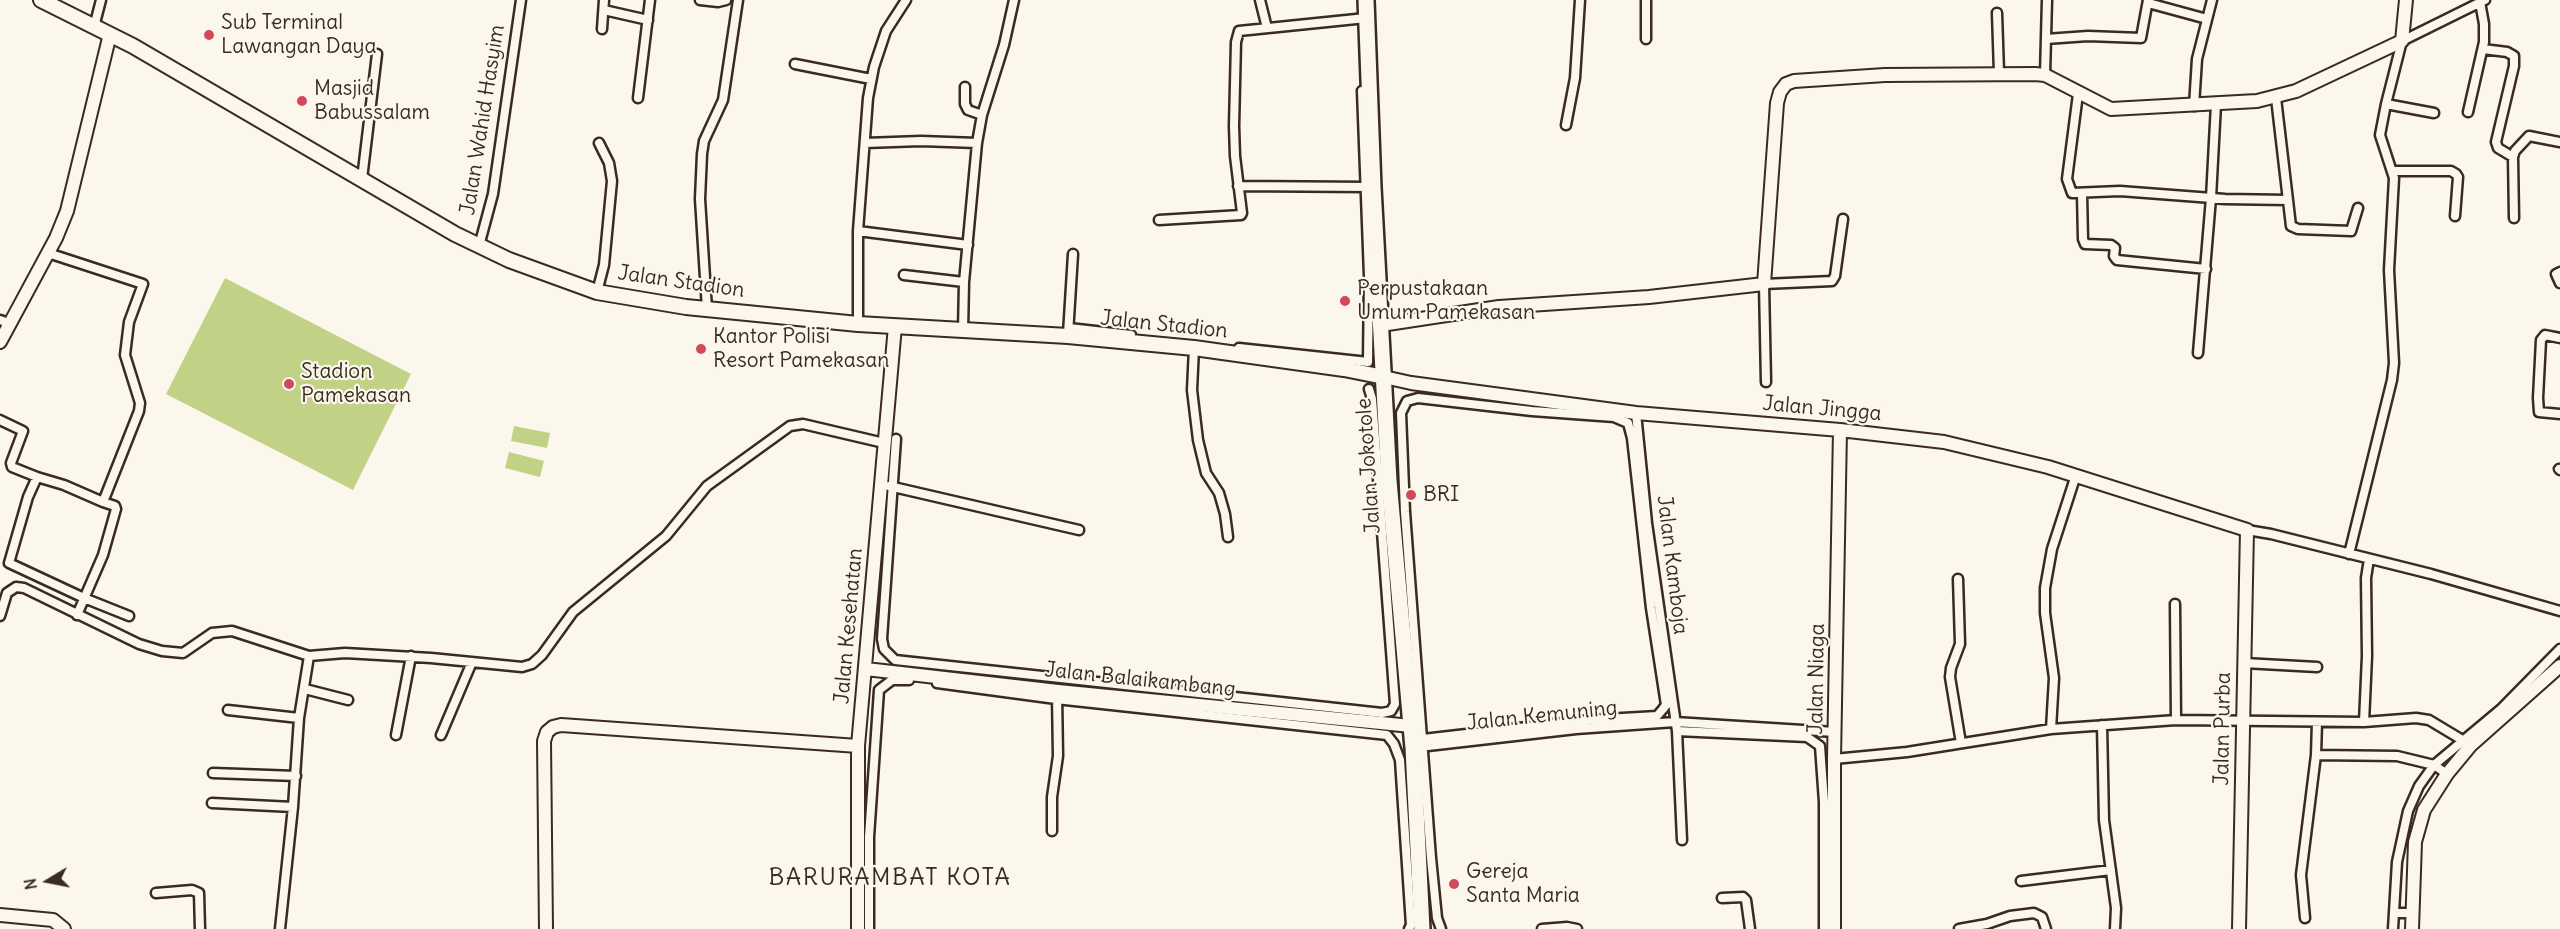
<!DOCTYPE html>
<style>
body{margin:0}
#map{position:relative;width:2560px;height:929px;overflow:hidden;background:#fbf7ec;font-family:Delius,sans-serif}
canvas{display:block}
.north{position:absolute;left:18px;top:851px;width:60px;height:60px;-webkit-text-stroke:4px #fbf7ec;paint-order:stroke;rotate:260deg;font-size:16px;font-weight:700;line-height:24px;text-align:center;color:#3b2a1e}
.north::after{content:'';display:block;margin:auto;width:21px;height:27px;background:#3b2a1e;clip-path:polygon(50% 0,100% 100%,50% 72%,0 100%)}
</style>
<div id="map">
<canvas width="2560" height="929"></canvas>
<div class="north">N</div>
</div>
<script>
const c = document.querySelector('canvas').getContext('2d');
c.lineJoin = 'round';
function paint(path, color) {
  c.fillStyle = color;
  c.fill(path, 'evenodd');
}
function toPath(rows) {
  const path = new Path2D();
  for (const r of rows) {
    path.moveTo(r[0], r[1]);
    for (let i = 2; i < r.length; i += 2) path.lineTo(r[i], r[i + 1]);
  }
  return path;
}
function strokePath(path, color, width, dash) {
  c.strokeStyle = color;
  c.lineWidth = width;
  c.lineCap = dash ? 'butt' : 'round';
  c.setLineDash(dash || []);
  c.stroke(path);
}
function label(font, color, halo, rows, align = 'center') {
  c.font = font + ' Delius,sans-serif';
  c.lineWidth = 4.5;
  c.setLineDash([]);
  c.textBaseline = 'middle';
  c.strokeStyle = halo;
  c.fillStyle = color;
  for (const [text, x, y, turn = 0] of rows) {
    c.save();
    c.translate(x, y);
    c.rotate((+turn || 0) * Math.PI / 180);
    c.textAlign = isNaN(turn) ? turn : align;
    if (halo) c.strokeText(text, 0, 0);
    c.fillText(text, 0, 0);
    c.restore();
  }
}
paint(toPath([
 [225,278,411,374,353,490,166,394],
 [514,426,550,433,547,448,511,441],
 [509,452,544,461,540,477,505,468]
]), '#c1d287');
const street = toPath([
 [700,0,718,2,726,0],
 [1260,0,1267,28],
 [2148,3,2207,19],
 [604,10,648,20],
 [1997,13,1999,73],
 [94,27,101,0],
 [602,29,604,0],
 [1646,39,1646,0],
 [2046,39,2088,36,2141,38,2148,0],
 [2483,49,2507,52,2514,56,2514,66,2496,142,2498,148,2513,157],
 [795,64,871,79],
 [2045,75,2047,0],
 [965,87,965,104,968,110,982,115],
 [2078,94,2067,179,2072,193,2120,191,2225,199,2288,200],
 [638,98,650,0],
 [2276,98,2291,226,2298,229,2351,231,2358,208],
 [2386,104,2434,113],
 [2194,106,2197,59,2212,0],
 [2468,112,2484,42,2484,24,2480,2],
 [1566,125,1575,78,1580,0],
 [865,143,921,141,977,143],
 [2393,171,2451,171,2456,174,2458,177,2455,216],
 [362,179,377,54],
 [1238,186,1369,187],
 [2082,194,2083,239,2085,244,2111,245,2115,248,2114,256,2117,260,2206,269],
 [2514,218,2513,157,2515,151,2529,136,2560,142],
 [1159,220,1241,215,1242,213,1235,156,1234,126,1236,42,1239,31,1366,18],
 [858,231,968,245],
 [479,246,493,194,521,0],
 [48,253,143,284,129,322,125,355,140,403,139,411,103,502,115,506,116,509,103,555,77,615],
 [2560,272,2556,274,2560,283],
 [904,275,964,282],
 [597,292,604,265,612,181,609,163,599,143],
 [707,309,700,199,702,154,704,141,723,100,738,0],
 [0,320,9,323],
 [858,324,858,231,868,98,874,67,886,31,906,0],
 [1069,328,1131,335],
 [963,331,964,282,977,143,982,115,1004,45,1014,0],
 [1068,334,1073,254],
 [2560,338,2545,335,2541,340,2538,398,2539,412,2560,414],
 [1194,348,1192,390,1198,440,1206,473,1219,493,1225,514,1228,537],
 [1239,348,1368,362,1369,276,1362,91],
 [2198,353,2211,198,2216,104],
 [1766,382,1764,284,1832,281,1835,276,1843,219],
 [1636,413,1647,523,1677,731,1682,840],
 [0,420,23,431,11,463,12,467,37,477,64,485,103,502],
 [896,439,882,639,884,649,895,660,1382,713,1391,711,1395,704,1372,399,1369,389],
 [2559,469,2560,470],
 [37,477,28,497,9,563,84,598,129,616],
 [889,486,1079,530],
 [2247,530,2271,534,2431,574,2560,611],
 [2349,554,2392,380,2394,363,2389,270,2394,178,2380,135,2386,104,2402,41,2485,0],
 [1958,579,1960,644,1951,668,1950,677,1961,743],
 [2175,604,2176,720],
 [0,616,7,593,16,587,24,588,139,644,162,651,183,653,212,633,232,631,309,656,345,653,431,658,522,667,532,664,542,655,573,612,666,536,707,486,790,426,803,424,884,443],
 [2244,663,2317,667],
 [937,683,1056,699,1387,735,1394,744,1400,760,1411,925,1409,929],
 [305,689,348,700],
 [228,710,299,718],
 [2317,722,2316,755,2397,756,2434,765,2447,774],
 [2364,722,2367,656,2366,578,2369,559],
 [2102,725,2104,820,2116,908,2115,929],
 [2051,729,2054,678,2045,613,2045,588,2052,549,2076,475],
 [1677,731,1807,737,1820,746,1824,802,1824,929],
 [396,735,411,656],
 [441,735,472,662],
 [1423,739,1588,720,1657,716,1663,709,1666,705,1651,608,1632,438,1628,423,1614,417,1532,411,1418,398,1407,401,1401,413,1405,512,1431,858,1437,918,1441,929],
 [1419,747,1576,729,1675,722,1835,732],
 [1834,759,1907,752,2051,729,2176,720,2364,722,2416,718,2429,720,2464,741],
 [213,773,296,776],
 [212,803,293,807],
 [1052,831,1052,797,1058,756,1057,695],
 [2021,881,2111,870],
 [156,893,192,890,199,893,200,929],
 [1722,898,1743,897,1746,900,1750,929],
 [2394,913,2412,913],
 [2305,918,2301,875,2316,755],
 [280,929,293,807,299,718,309,656],
 [869,929,869,837,879,690,892,680,909,680],
 [1542,929,1567,927,1577,929],
 [1959,929,1987,924,2010,916,2034,913,2042,917,2046,929],
 [2393,929,2397,862,2408,811,2419,786,2434,765,2501,709,2560,649]
]);
const secondary = toPath([
 [1381,325,1499,307,1649,297,1764,284,1777,103,1780,92,1786,84,1794,81,1885,75,2035,74,2045,75,2111,109,2257,101,2296,91,2402,41,2406,0],
 [0,342,56,238,67,211,110,34],
 [1384,377,1411,383,1636,413,1840,430,1944,442,2048,467,2247,530,2239,929],
 [866,669,1058,691,1411,726],
 [0,915,53,920,64,929],
 [546,929,544,741,547,732,553,727,561,725,858,746],
 [858,929,858,746,895,326],
 [1834,929,1834,759,1840,430],
 [2412,929,2415,842,2424,810,2447,774,2471,745,2560,666]
]);
const primary = toPath([
 [41,0,133,46,455,234,509,260,597,292,686,307,858,324,1068,336,1194,348,1344,369,1384,377]
]);
const highway = toPath([
 [1366,0,1373,187,1389,481,1413,748,1422,929]
]);
strokePath(street, '#3b2a1e', 13);
strokePath(secondary, '#3b2a1e', 16);
strokePath(primary, '#3b2a1e', 18);
strokePath(highway, '#3b2a1e', 20);
strokePath(street, '#fbf7ec', 8);
strokePath(secondary, '#fbf7ec', 12);
strokePath(primary, '#fbf7ec', 14);
strokePath(highway, '#fbf7ec', 15);
for (const [x, y, r, color] of [
 [209,35,6,"#d1495b"],
 [302,101,6,"#d1495b"],
 [1345,301,6,"#d1495b"],
 [701,349,6,"#d1495b"],
 [289,384,6,"#d1495b"],
 [1411,495,6,"#d1495b"],
 [1454,884,6,"#d1495b"]
]) {
  const dot = new Path2D();
  dot.arc(x, y, r, 0, 2 * Math.PI);
  c.fillStyle = color;
  c.fill(dot);
  strokePath(dot, '#fbf7ec', 2);
}
label('21px', '#3b2a1e', '#fbf7ec', [
 ["Sub Terminal",221,23],
 ["Lawangan Daya",221,47],
 ["Masjid",314,89],
 ["Babussalam",314,113],
 ["Perpustakaan",1357,289],
 ["Umum Pamekasan",1357,313],
 ["Kantor Polisi",713,337],
 ["Resort Pamekasan",713,361],
 ["Stadion",301,372],
 ["Pamekasan",301,396],
 ["BRI",1423,495],
 ["Gereja",1466,872],
 ["Santa Maria",1466,896]
], 'left');
label('21px', '#3b2a1e', '#fbf7ec', [
 ["Jalan Wahid Hasyim",483,120,-81],
 ["Jalan Stadion",681,282,8],
 ["Jalan Stadion",1164,325,6],
 ["Jalan Jingga",1822,409,5],
 ["Jalan Jokotole",1369,466,-94],
 ["Jalan Kamboja",1672,565,83],
 ["Jalan Kesehatan",849,626,-85],
 ["Jalan Niaga",1817,679,-89],
 ["Jalan Balaikambang",1140,680,6],
 ["Jalan Kemuning",1542,716,-6],
 ["Jalan Purba",2223,729,-89]
]);
c.letterSpacing = '1.5px';
label('24px', '#3b2a1e', '#fbf7ec', [
 ["BARURAMBAT KOTA",890,878]
]);
c.letterSpacing = '0px';
</script>
